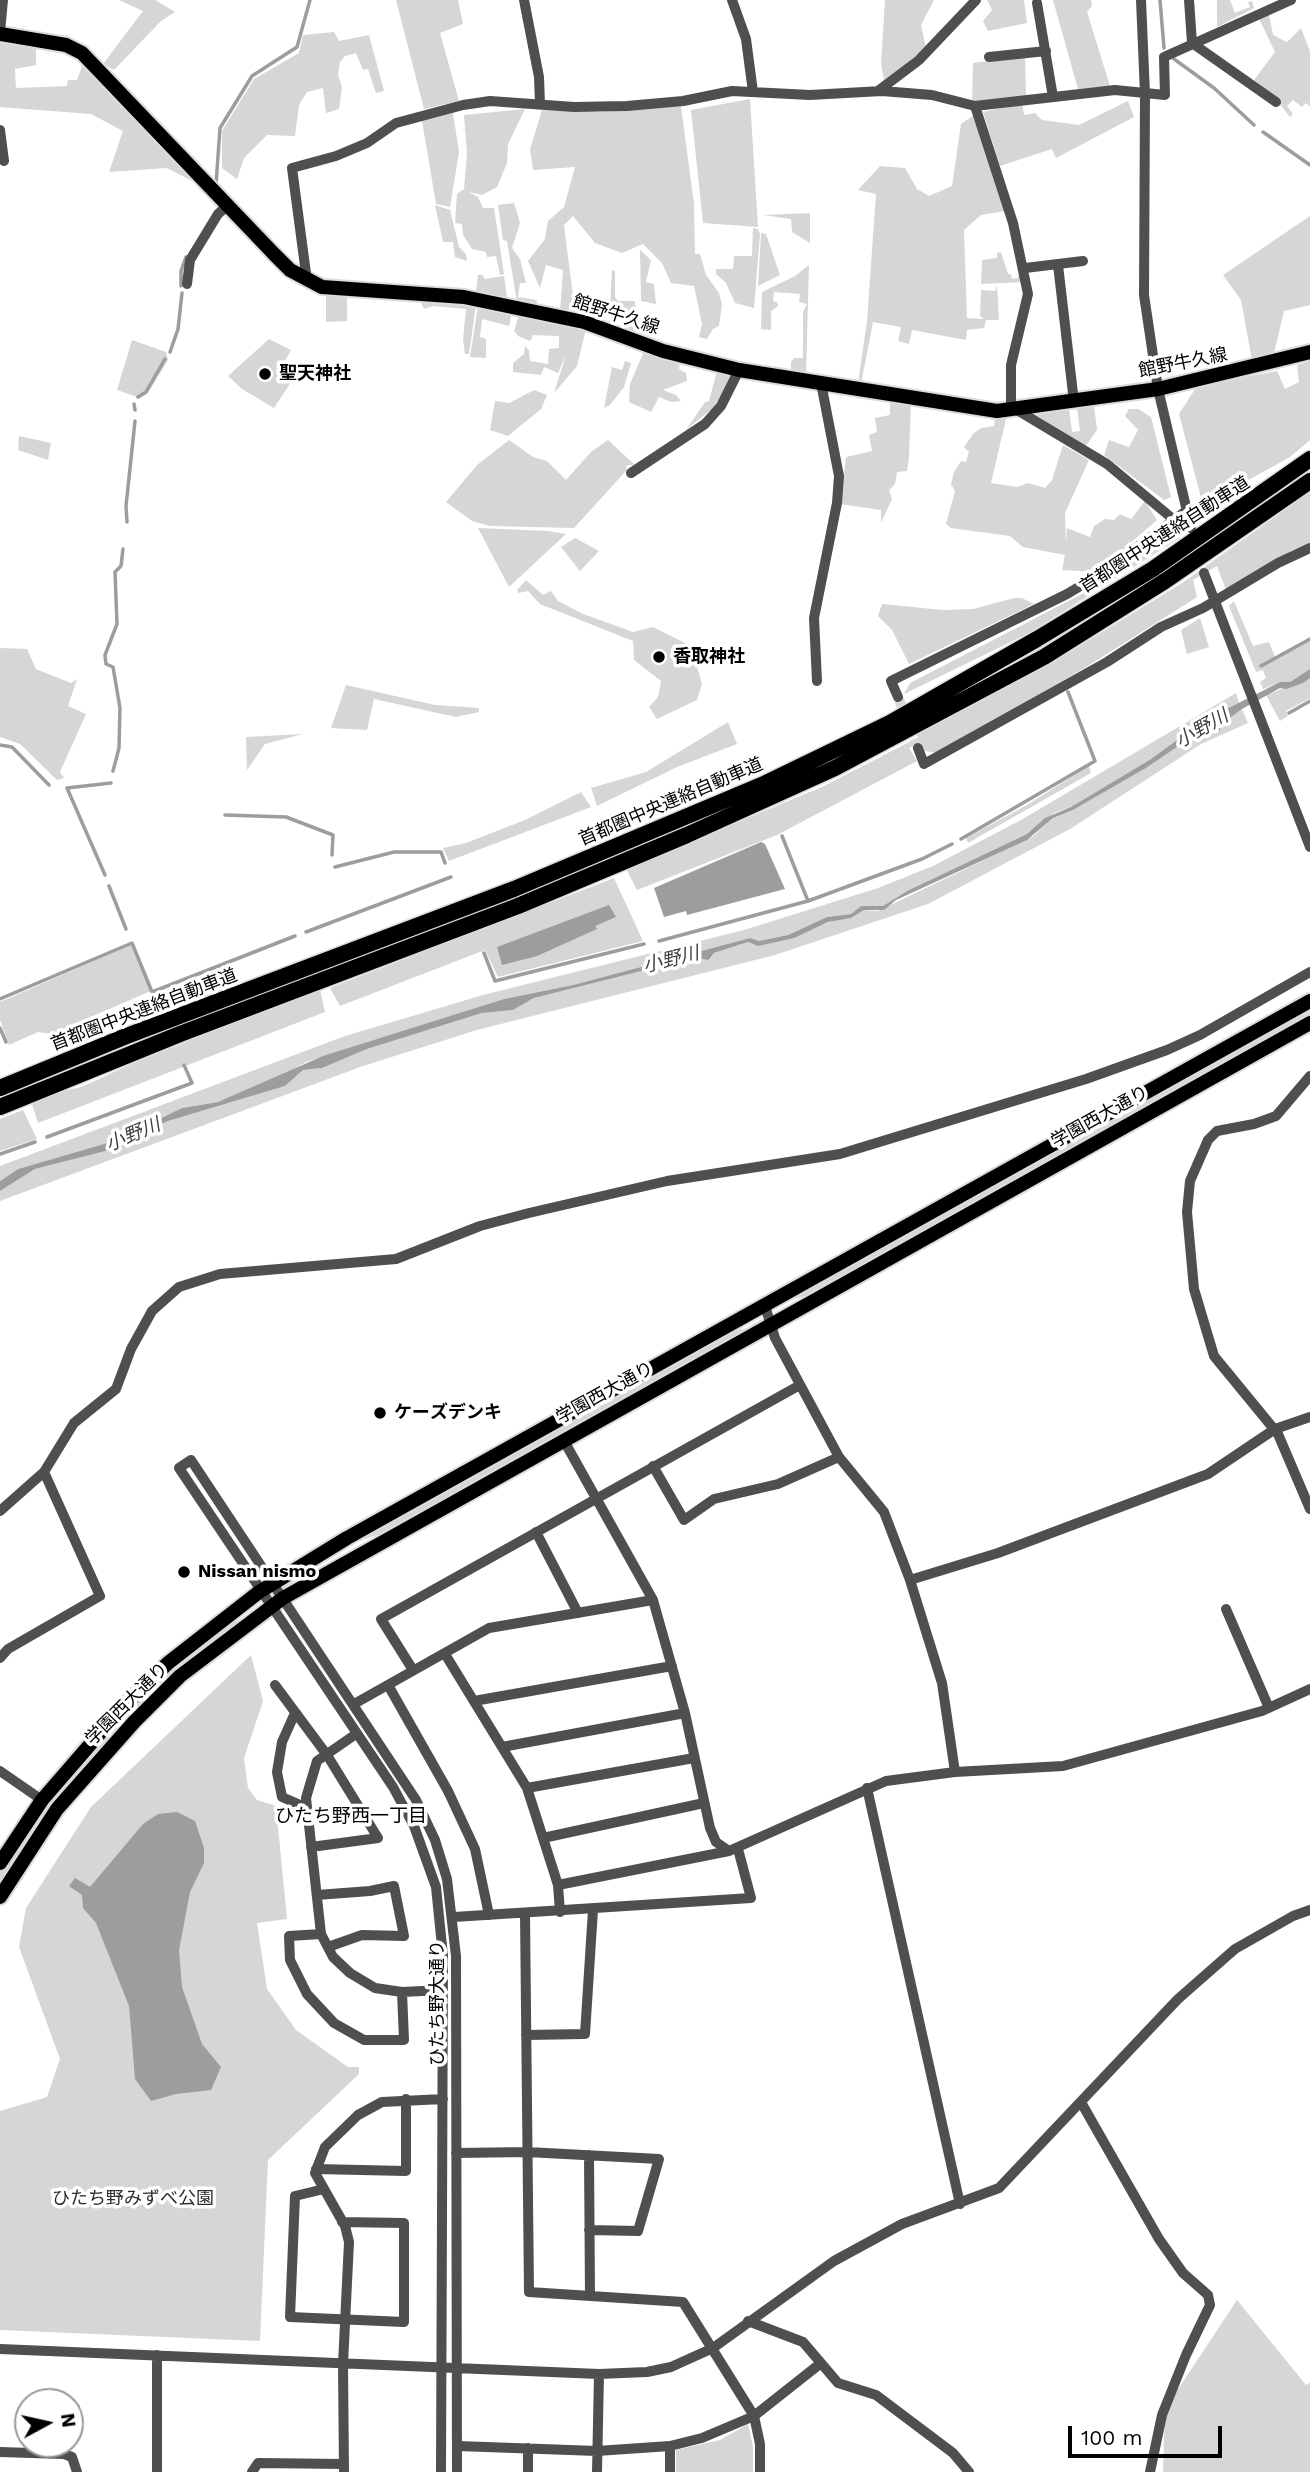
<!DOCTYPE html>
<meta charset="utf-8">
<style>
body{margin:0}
#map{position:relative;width:1310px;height:2472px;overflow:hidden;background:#fff;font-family:"Work Sans",sans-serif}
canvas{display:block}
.north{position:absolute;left:14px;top:2388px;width:70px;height:70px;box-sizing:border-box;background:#fff;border:2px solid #999;border-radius:50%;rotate:82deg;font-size:19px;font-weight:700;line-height:28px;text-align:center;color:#000}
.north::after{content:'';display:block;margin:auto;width:24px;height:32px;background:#000;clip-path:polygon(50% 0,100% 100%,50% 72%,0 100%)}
.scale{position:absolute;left:1068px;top:2426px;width:154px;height:32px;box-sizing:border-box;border:4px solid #000;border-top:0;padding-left:9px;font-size:21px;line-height:24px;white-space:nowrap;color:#000;-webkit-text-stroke:5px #fff;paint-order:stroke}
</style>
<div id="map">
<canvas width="1310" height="2472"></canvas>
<div class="north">N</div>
<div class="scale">100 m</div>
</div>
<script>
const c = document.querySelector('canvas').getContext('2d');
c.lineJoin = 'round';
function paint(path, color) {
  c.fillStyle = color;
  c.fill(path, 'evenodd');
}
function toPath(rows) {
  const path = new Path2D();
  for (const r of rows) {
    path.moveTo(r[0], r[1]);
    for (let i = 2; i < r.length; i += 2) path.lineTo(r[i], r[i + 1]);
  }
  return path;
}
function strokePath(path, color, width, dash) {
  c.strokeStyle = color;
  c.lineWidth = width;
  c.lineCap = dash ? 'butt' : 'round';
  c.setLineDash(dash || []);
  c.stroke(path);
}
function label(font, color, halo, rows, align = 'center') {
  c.font = font + ' "Work Sans","Noto Sans JP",sans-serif';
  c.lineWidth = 7;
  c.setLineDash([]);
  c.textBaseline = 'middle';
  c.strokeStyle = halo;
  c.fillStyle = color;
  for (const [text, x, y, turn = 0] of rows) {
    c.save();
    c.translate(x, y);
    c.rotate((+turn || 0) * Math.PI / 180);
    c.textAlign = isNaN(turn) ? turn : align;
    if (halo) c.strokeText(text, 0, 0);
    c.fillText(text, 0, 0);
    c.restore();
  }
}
paint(toPath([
 [119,0,155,0,175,12,161,21,114,70,103,64,143,11],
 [396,0,458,0,463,24,440,33,459,101,424,109],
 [885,0,934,0,921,25,926,48,884,80,881,64],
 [987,0,1024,0,1027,23,988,31,983,21,992,10],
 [1053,0,1091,0,1092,6,1087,12,1110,86,1078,89],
 [1217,0,1230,0,1235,13,1250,7,1248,2,1252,1,1254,8,1217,27],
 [1269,14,1273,35,1287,42,1301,28,1310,51,1310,107,1306,103,1302,107,1293,100,1287,106,1293,114,1290,117,1271,93,1254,80,1275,52,1259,19],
 [334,32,339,41,369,35,384,91,376,93,368,69,363,70,356,53,345,56,340,62,338,75,342,87,339,109,326,113,323,88,307,92,299,105,295,136,267,135,244,158,237,179,222,168,222,131,254,79,299,53,303,35],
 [0,39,36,46,36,65,15,69,16,88,67,86,68,80,77,80,83,63,196,183,167,168,109,172,123,131,91,114,0,107],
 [1025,56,1026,96,972,103,973,63],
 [750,99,758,227,703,223,691,110],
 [1128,101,1134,117,1056,158,1052,149,1000,166,983,112,1022,103,1024,115,1035,113,1042,120,1079,125],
 [681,106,694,204,695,254,700,254,706,275,719,293,722,304,719,326,713,329,707,339,699,337,702,324,694,286,671,283,662,263,643,244,622,253,595,243,573,216,564,225,573,296,580,299,584,317,560,311,563,270,546,265,540,288,528,261,545,239,548,221,564,207,575,167,533,170,530,149,542,110,602,112],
 [525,109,508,144,507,163,497,187,482,195,469,192,478,197,483,208,494,208,504,274,500,275,496,256,487,257,486,252,472,249,463,235,462,224,455,223,457,194,464,189,467,154,464,115],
 [453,113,459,152,450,207,436,204,422,121],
 [974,115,1005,211,981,215,964,230,967,318,984,319,980,316,981,290,995,291,997,285,999,320,986,320,984,328,967,330,966,340,912,330,909,344,898,341,901,327,873,322,861,384,858,383,867,321,876,194,858,190,880,166,905,168,917,189,929,196,952,186,961,124],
 [514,203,520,223,512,248,520,259,526,283,520,283,518,297,537,300,536,307,517,302,507,241,503,240,498,205],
 [435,205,450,210,459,247,466,254,467,261,455,257,453,242,443,242],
 [810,213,810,243,792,232,791,219,763,215],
 [1310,216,1310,305,1284,311,1273,358,1253,366,1241,300,1223,275],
 [753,228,758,229,760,234,754,308,735,303,726,283,716,274,716,269,733,269,734,256,752,256],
 [761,233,766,234,780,275,758,286],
 [640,250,651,260,646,282,654,284,656,304,641,301],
 [1001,252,1008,274,1011,274,1012,279,1018,278,1020,270,1024,282,981,284,982,260,997,258,997,253],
 [809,265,806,376,791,374,791,362,794,358,803,358,803,312,807,304,799,302,800,294,774,292,773,301,777,302,778,306,771,311,771,330,761,329,762,292,795,276],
 [612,270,615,271,615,297,618,301,635,301,636,315,646,320,648,339,608,324,628,327,632,312,610,306],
 [478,275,483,275,484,279,504,276,507,297,476,292],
 [326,293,347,294,347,321,326,322],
 [419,298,476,305,469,354,465,354,463,340,466,309,433,306,424,309],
 [478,306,512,312,509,326,482,319,480,337,486,339,486,358,470,357],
 [520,312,586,329,577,366,554,393,566,355,558,373,544,367,541,375,513,372,513,363,524,354,525,346,529,350,530,361,548,364,549,349,559,348,559,336,533,335,530,341,518,336,514,331],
 [269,339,291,350,284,363,291,382,274,408,242,389,228,376],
 [132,340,166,352,168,360,148,393,140,398,117,390],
 [644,351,680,363,679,369,686,373,687,381,663,390,676,395,681,401,671,402,659,397,651,412,629,402,630,384],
 [625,361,631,363,624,387,610,405,604,408,612,367,622,370],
 [1310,361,1310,440,1290,457,1203,505,1179,414,1197,386,1277,371,1285,389,1299,382,1297,365],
 [717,371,733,375,714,407,686,430,705,402,709,401],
 [534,390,547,395,541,409,508,436,490,430,495,401,509,403],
 [890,401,911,403,909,457,907,471,897,472,895,484,889,490,892,499,881,523,881,510,840,504,846,457,872,451,869,435,877,432,875,418,890,415],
 [1094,405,1097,430,1085,447,1036,415,1069,409,1072,432,1080,431,1077,408],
 [1129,409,1138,409,1151,417,1171,497,1164,500,1104,455,1109,440,1129,447,1138,430,1125,416],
 [995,418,1006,419,991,483,1017,487,1028,483,1045,488,1052,480,1063,445,1089,460,1065,513,1066,543,1067,528,1090,537,1094,526,1105,519,1114,520,1120,514,1131,519,1145,501,1157,520,1097,572,1062,570,1065,555,1023,547,1010,536,951,528,946,524,955,491,951,484,954,472,961,461,966,462,969,452,964,447,973,434,981,428,994,426],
 [19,436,51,443,48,460,18,450],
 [509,440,533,457,547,461,566,480,591,452,608,440,635,465,627,465,626,471,574,528,490,526,472,521,446,502,477,465],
 [1310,492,1310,544,1293,550,1226,590,1217,566,1193,580,1197,597,1088,666,937,753,925,751,917,735,1055,661,1182,583],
 [478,528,548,531,566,534,509,587],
 [1163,530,1176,530,1180,538,1029,633,904,694,910,683,1086,592,1116,572],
 [575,538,599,551,580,571,561,547],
 [526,580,543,595,551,591,558,601,583,614,633,632,653,627,691,646,702,684,697,700,657,719,649,707,658,697,661,681,634,660,633,641,540,604,528,591,518,593,517,590],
 [1014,598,1022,598,1034,604,909,664,892,630,878,616,882,604,943,610,973,609],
 [1234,601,1253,646,1269,642,1276,659,1310,640,1310,669,1290,682,1280,682,1263,689,1260,682,1266,678,1263,670,1256,672,1229,606],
 [1200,618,1209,647,1187,654,1181,630],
 [0,648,27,649,36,669,71,683,77,679,68,706,86,714,60,772,64,778,57,780,20,744,0,737],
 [1310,678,1310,698,1286,711,1288,716,1280,721,1266,695],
 [346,685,435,705,479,708,479,712,456,717,374,699,367,730,331,728],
 [1236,693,1239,703,1203,721,1151,759,1071,807,1054,813,1027,834,907,891,883,906,861,906,851,914,827,917,788,935,759,941,750,938,573,985,504,999,306,1062,272,1081,218,1102,182,1108,114,1141,18,1169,0,1181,0,1166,345,1036,483,995,744,930,878,888,933,866,1021,820],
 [1242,709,1248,723,1201,744,1070,829,928,904,775,955,477,1030,363,1066,0,1201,0,1191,35,1169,125,1146,143,1132,168,1121,285,1086,303,1070,322,1068,367,1049,482,1013,513,1010,534,998,693,958,710,960,714,953,748,942,758,946,836,920,851,918,864,910,878,911,1032,837,1053,818,1073,810,1146,768,1205,728,1220,731,1219,725],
 [728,722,737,744,677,767,597,806,591,788,646,772],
 [303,734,265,744,247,770,246,737],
 [911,741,913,746,909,748,917,761,777,835,637,890,626,869,824,786],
 [1089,766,1091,773,968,843,966,838,1027,805],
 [581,792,591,807,449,861,443,848,466,843,525,820],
 [614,878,643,941,498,977,485,950,340,1006,330,988],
 [131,945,151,991,51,1034,38,1032,9,1045,0,1020,0,1002],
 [320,989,325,1012,38,1123,32,1104,54,1093,81,1087,138,1061],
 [1310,1012,1310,1017,816,1293,794,1299,773,1309,1283,1024],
 [23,1110,37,1139,0,1151,0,1119],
 [762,1319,764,1322,391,1530,354,1543,307,1571,306,1568,726,1333,747,1328],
 [236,1620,238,1623,186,1666,91,1759,0,1886,0,1872,17,1844,110,1728,174,1667],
 [251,1655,263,1701,244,1758,248,1788,257,1800,276,1806,287,1919,257,1923,267,1989,296,2030,348,2067,359,2067,359,2074,268,2160,260,2341,0,2330,0,2111,47,2097,60,2059,19,1947,26,1908,91,1807],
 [1237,2300,1306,2385,1310,2383,1310,2472,1163,2472,1165,2409],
 [748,2424,753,2447,753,2472,676,2472,676,2450,720,2440]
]), '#d6d6d6');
paint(toPath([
 [1310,669,1310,678,1303,683,1286,689,1280,688,1242,709,1220,725,1220,731,1215,728,1209,731,1205,728,1146,768,1073,810,1053,818,1027,840,896,900,884,910,864,910,851,918,828,922,794,938,758,946,748,942,714,953,709,960,693,958,534,998,513,1010,482,1013,367,1049,322,1068,303,1070,285,1086,168,1121,143,1132,125,1146,35,1169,0,1191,0,1181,18,1169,114,1141,182,1108,218,1102,323,1056,504,999,573,985,750,938,759,941,788,935,827,917,851,914,861,906,883,906,907,891,1027,834,1045,818,1071,807,1151,759,1203,721,1280,682,1290,682],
 [761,842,765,844,785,889,687,915,686,911,664,917,654,888],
 [609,905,616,917,595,926,597,929,537,956,502,965,497,947],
 [177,1812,195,1821,204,1848,204,1863,190,1892,179,1950,182,1987,202,2044,221,2067,211,2090,176,2094,151,2101,135,2079,129,2006,96,1923,83,1908,82,1895,69,1886,75,1878,90,1887,143,1824,158,1814]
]), '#9d9d9d');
strokePath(toPath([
 [1160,0,1164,48],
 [1174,59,1214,88,1254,125],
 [1263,132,1310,165],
 [216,185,220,128,252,76,297,47,310,0],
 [181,286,181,271,186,257],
 [170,352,178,329,182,293],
 [138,397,146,392,165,359],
 [134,404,135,410],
 [127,522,126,506,135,421],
 [1261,666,1310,639],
 [1289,713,1310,701],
 [0,745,12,747,49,785],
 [113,771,119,748,120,708,113,667,106,664,105,655,117,624,115,572,121,566,123,549],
 [225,815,286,817,333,835,332,855],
 [782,836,808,901],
 [961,839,1095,761,1068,692],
 [335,867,394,852,441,852,445,863],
 [105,875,67,788,111,783],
 [109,886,126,929],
 [306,932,451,877],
 [659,941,808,901,922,859,952,844],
 [484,953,495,981,644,944],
 [0,999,132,943,152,992,295,936],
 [0,1028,6,1042],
 [47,1137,192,1083,184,1065],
 [0,1154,35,1142]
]), '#9d9d9d', 3.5);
strokePath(toPath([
 [898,697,918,748]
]), '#d9d9d9', 10, [10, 5]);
const major = toPath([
 [0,34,66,45,82,53,274,254,290,270,322,287,464,297,584,322,663,351,739,370,997,411,1158,389,1310,352],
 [0,1863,42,1800,120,1710,168,1663,259,1592,347,1538,1310,1001],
 [0,1897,57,1809,134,1722,180,1676,283,1598,1310,1023]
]);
const highway = toPath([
 [0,1088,124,1037,514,889,766,783,890,723,1037,639,1153,569,1310,459],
 [0,1107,180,1034,518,906,687,835,835,768,1044,657,1165,581,1310,481]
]);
strokePath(major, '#dbdbdb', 18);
strokePath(highway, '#dbdbdb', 19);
strokePath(toPath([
 [524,0,539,77,540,104],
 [732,0,746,39,753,92],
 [1141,0,1145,94,1144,295,1158,389,1191,528],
 [1189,0,1192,43],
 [1037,3,1053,97],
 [0,32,3,0],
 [1192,43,1276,102],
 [989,57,1046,51],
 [878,91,919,60,976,0],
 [975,106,1013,223,1028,294,1011,365,1011,411],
 [0,130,4,161],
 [1058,265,1074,402],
 [1025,268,1083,261],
 [307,281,292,168,336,156,367,143,396,123,463,105,490,101,574,107,627,106,683,101,732,91,810,95,882,91,932,95,975,106,1115,90,1165,95,1164,57,1291,0],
 [187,284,190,260,218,214,228,205],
 [1017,410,1107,464,1173,519],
 [631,473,705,424,721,406,739,370],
 [1204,573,1310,847],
 [817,681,814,618,837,503,839,476,821,383],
 [898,697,891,681,1067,594,1102,573,1186,511],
 [918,748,924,764,1107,662,1161,627,1203,608,1278,563,1310,548],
 [1310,1076,1276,1116,1254,1124,1217,1131,1208,1140,1190,1181,1187,1212,1194,1289,1214,1356,1278,1434,1310,1509],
 [765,1306,775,1338,839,1457,884,1512,910,1580,942,1683,955,1772],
 [563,1439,653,1600,685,1713,710,1828,716,1842,729,1851,886,1781,955,1772,1063,1766,1262,1711,1310,1689],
 [653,1466,684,1520,714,1499,778,1484,839,1457],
 [0,1511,44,1472,74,1423,116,1389,131,1349,152,1311,179,1287,220,1274,396,1259,480,1226,529,1213,667,1181,840,1154,1086,1079,1167,1050,1200,1035,1310,972],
 [536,1532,578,1613],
 [910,1580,998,1553,1208,1474,1275,1429,1310,1417],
 [1226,1609,1269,1708],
 [445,1654,527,1788,558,1885,560,1912],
 [0,1658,8,1649,100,1596,44,1472],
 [413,1670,381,1619,800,1385],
 [275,1685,327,1755,378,1838,311,1847],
 [388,1685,448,1791,475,1849,489,1915],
 [474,1701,672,1666],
 [354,1704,489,1628,653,1600],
 [295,1713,282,1742,277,1772,282,1797,307,1808],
 [356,1734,317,1761,306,1798,321,1934,333,1957,350,1973,375,1988,402,1992,443,1990],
 [502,1747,685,1713],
 [0,1771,42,1800],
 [527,1788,694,1758],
 [867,1788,960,2204],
 [543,1838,704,1803],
 [558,1885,729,1851],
 [317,1895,370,1891,394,1886,404,1936,362,1935,328,1947],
 [525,1914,529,2292,683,2302,754,2416,760,2444,760,2472],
 [454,1917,751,1898,738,1849],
 [321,1934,289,1936,290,1960,307,1994,334,2023,364,2040,404,2040,402,1992],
 [526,2035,585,2034,593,1910],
 [1082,2104,1159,2239,1183,2273,1208,2295,1210,2305,1186,2355,1162,2415,1150,2472],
 [456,2153,527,2152,659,2159,638,2231,589,2230],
 [589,2155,590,2296],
 [316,2169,406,2171,406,2099],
 [324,2189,295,2196,290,2317,404,2322,404,2223,342,2222],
 [748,2321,803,2342,838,2383,876,2395,953,2453,969,2472],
 [0,2349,599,2374,647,2372,671,2367,713,2348,834,2261,902,2224,999,2188,1178,1999,1235,1949,1293,1916,1310,1910],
 [458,2446,597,2451,670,2446,702,2438,754,2416,821,2363],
 [670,2446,670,2472],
 [0,2452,64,2454,72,2457,77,2472],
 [157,2472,157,2355],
 [252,2472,258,2463,344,2464],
 [344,2472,343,2364,349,2242,345,2226,315,2173,325,2147,358,2115,382,2102,443,2099],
 [441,2472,443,1956,436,1887,414,1826,393,1787,179,1468,191,1460,416,1800,435,1840,447,1879,456,1956,457,2472],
 [528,2472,528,2448],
 [597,2472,599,2374]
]), '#4f4f4f', 10);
strokePath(major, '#000', 14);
strokePath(highway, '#000', 16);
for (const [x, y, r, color] of [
 [265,374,7,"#000"],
 [659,657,7,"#000"],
 [380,1413,7,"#000"],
 [184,1572,7,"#000"]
]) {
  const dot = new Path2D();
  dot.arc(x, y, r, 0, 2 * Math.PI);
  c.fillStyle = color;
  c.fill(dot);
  strokePath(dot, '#fff', 2.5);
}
label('18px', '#000', '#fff', [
 ["館野牛久線",616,315,18],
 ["館野牛久線",1183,363,-11],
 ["首都圏中央連絡自動車道",1165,535,-33],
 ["首都圏中央連絡自動車道",671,802,-23],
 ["首都圏中央連絡自動車道",144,1010,-21],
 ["学園西大通り",1100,1117,-29],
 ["学園西大通り",605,1393,-29],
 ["学園西大通り",127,1704,-45],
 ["ひたち野大通り",438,2003,-90]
]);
label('bold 18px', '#000', '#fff', [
 ["聖天神社",279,374],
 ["香取神社",673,657],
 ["ケーズデンキ",394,1413],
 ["Nissan nismo",198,1572]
], 'left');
label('18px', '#2d2d2d', '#fff', [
 ["ひたち野みずべ公園",133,2199]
]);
label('italic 19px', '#3e3e3e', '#fff', [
 ["小野川",1202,729,-30],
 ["小野川",671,960,-14],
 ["小野川",133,1135,-23]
]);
label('19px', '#000', '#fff', [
 ["ひたち野西一丁目",351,1816]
]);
</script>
